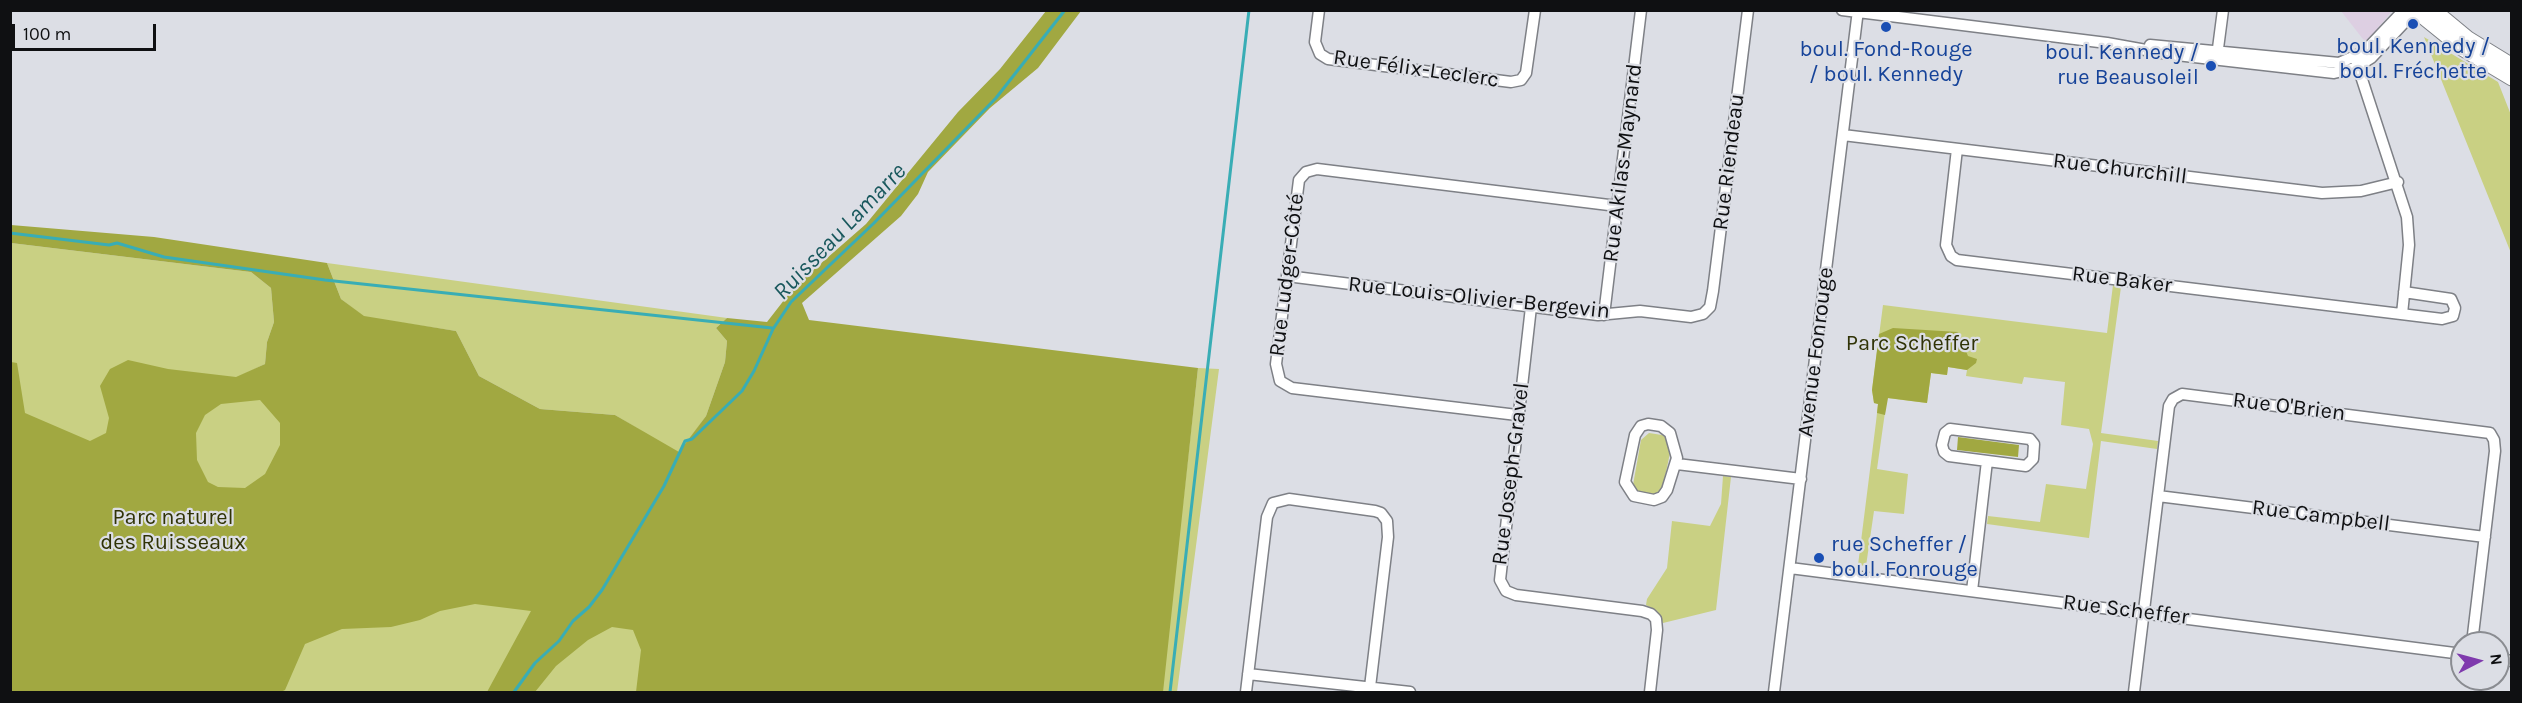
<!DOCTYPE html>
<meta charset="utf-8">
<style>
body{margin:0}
#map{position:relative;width:2522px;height:703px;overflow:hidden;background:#dcdee5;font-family:Karla,sans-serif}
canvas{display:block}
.frame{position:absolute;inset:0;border:12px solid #0f1012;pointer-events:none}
.north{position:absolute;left:2450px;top:631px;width:60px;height:60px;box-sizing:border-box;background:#dcdee5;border:2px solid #8a8c91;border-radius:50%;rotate:84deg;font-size:16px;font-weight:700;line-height:24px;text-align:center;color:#0f1012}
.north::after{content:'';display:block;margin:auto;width:21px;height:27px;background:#7f3aad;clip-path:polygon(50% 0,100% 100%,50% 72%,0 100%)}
.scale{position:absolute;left:12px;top:24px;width:144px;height:27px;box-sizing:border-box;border:3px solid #0f1012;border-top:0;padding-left:8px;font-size:18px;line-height:21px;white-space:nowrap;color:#0f1012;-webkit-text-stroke:4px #dcdee5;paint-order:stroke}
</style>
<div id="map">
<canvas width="2522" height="703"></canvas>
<div class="frame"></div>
<div class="north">N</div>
<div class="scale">100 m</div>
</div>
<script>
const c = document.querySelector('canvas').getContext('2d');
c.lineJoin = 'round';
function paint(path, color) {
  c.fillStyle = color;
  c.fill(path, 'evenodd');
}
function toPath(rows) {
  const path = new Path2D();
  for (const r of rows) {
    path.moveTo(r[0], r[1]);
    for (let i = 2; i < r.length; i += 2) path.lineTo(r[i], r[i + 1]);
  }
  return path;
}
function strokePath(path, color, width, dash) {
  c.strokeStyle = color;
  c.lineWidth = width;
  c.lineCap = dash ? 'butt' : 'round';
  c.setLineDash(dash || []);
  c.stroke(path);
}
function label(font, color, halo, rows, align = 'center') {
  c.font = font + ' Karla,sans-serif';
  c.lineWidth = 4.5;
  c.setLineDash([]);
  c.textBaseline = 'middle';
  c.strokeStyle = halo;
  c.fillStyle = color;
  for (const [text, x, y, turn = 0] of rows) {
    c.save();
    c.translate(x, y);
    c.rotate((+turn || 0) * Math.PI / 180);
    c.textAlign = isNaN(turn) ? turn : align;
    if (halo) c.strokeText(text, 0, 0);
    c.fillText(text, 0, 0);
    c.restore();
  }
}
paint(toPath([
 [2341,11,2392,11,2366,43]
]), '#ddcfe2');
paint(toPath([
 [2424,37,2498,82,2511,115,2511,253],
 [11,243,251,272,271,288,274,322,267,342,265,364,240,376,640,430,615,415,540,409,479,376,456,331,364,317,341,299,327,263,727,318,716,328,727,341,725,362,706,416,691,437,1183,503,1198,368,1219,369,1177,692,11,692],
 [2113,285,2121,287,2101,433,2158,441,2157,449,2101,441,2089,538,1987,524,1988,516,2040,522,2046,484,2086,489,2093,444,2089,429,2061,425,2065,382,2024,377,2022,384,1966,376,1967,370,1948,367,1947,375,1931,373,1927,403,1887,398,1877,469,1908,474,1904,514,1874,511,1866,566,1858,565,1876,422,1878,404,1874,403,1872,390,1883,305,2107,333],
 [1649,433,1662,435,1668,439,1670,453,1663,486,1656,494,1647,495,1634,490,1633,485,1641,440],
 [1723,476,1731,477,1716,610,1663,623,1657,611,1646,605,1647,599,1667,568,1672,521,1710,526,1721,504]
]), '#c9d083');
paint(toPath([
 [1046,11,1081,11,1038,68,990,108,928,172,918,194,901,216,802,303,809,320,1198,368,1163,692,636,692,641,650,633,630,612,627,588,640,556,666,535,692,487,692,531,611,475,604,440,611,420,620,391,627,342,629,305,644,285,690,281,692,11,692,11,362,17,363,25,413,90,441,106,433,109,418,100,386,110,369,128,360,168,369,236,377,265,364,267,342,274,322,271,288,251,272,11,243,11,225,154,237,327,263,341,299,364,316,456,331,479,376,540,409,615,415,679,452,706,416,725,362,727,341,716,328,727,318,767,322,795,286,866,224,958,112,1000,69],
 [260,400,280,423,280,445,265,474,245,488,218,487,208,482,197,460,196,433,205,415,221,404],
 [1893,328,1958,332,1968,356,1977,359,1976,363,1967,370,1948,367,1947,375,1931,373,1927,403,1888,398,1885,415,1877,413,1878,404,1874,403,1872,390,1879,334],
 [1958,437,2019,445,2018,457,1957,450]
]), '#a1a841');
strokePath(toPath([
 [10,233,109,245,117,243,164,257,325,280,772,328],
 [514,692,535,663,559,641,573,621,589,607,602,590,664,486,685,441,692,439,742,391,754,371,773,329,791,302,874,223,996,98,1065,10],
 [1170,692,1249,10]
]), '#39adb5', 3);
const minor = toPath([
 [1319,10,1315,42,1320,54,1328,59,1511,82,1521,80,1526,73,1535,10],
 [1842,10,2107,43,2168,54,2334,73,2355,68,2371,58,2416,10],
 [2150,45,2339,63,2364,52,2404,10],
 [2217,56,2223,10],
 [2356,61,2407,217,2409,245,2402,314],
 [1843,135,2322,193,2361,191,2398,182],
 [1957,149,1946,245,1951,256,1957,260,2442,319,2453,316,2455,308,2451,299,2404,292],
 [1287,276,1598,315,1640,311,1691,317,1703,314,1710,307,1713,291,1748,10],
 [1531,307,1500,580,1506,591,1516,595,1642,611,1651,614,1656,619,1657,630,1650,692],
 [1604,315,1641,10],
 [1517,415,1292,388,1280,381,1276,364,1299,180,1306,172,1317,169,1617,206],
 [1648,424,1661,426,1670,433,1677,458,1667,490,1662,497,1654,500,1634,496,1625,482,1635,435,1641,426,1648,424],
 [1950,429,2030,439,2034,444,2033,459,2026,466,1949,456,1944,452,1942,445,1945,433,1950,429],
 [1677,464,1801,479],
 [2158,496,2485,537],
 [1790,568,2462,654],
 [1972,591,1987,461],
 [2498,659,2512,661],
 [1248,674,1410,692],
 [1246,692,1267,517,1273,503,1289,499,1375,511,1381,513,1387,521,1388,537,1370,687],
 [1774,692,1858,10],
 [2134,692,2169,406,2173,399,2182,394,2490,433,2494,440,2495,451,2472,643]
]);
const secondary = toPath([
 [2415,10,2462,48,2512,78],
 [2433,10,2468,39,2512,66]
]);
strokePath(minor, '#7e8086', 13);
strokePath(secondary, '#7e8086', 17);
strokePath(minor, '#fff', 10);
strokePath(secondary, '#fff', 15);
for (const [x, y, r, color] of [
 [2413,24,6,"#1a4fb4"],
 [1886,27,6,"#1a4fb4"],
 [2211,66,6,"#1a4fb4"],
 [1819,558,6,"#1a4fb4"]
]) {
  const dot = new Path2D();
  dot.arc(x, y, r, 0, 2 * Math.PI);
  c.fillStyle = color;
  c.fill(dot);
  strokePath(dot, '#dcdee5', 2);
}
label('22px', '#164399', '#dcdee5', [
 ["boul. Kennedy /",2413,47],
 ["boul. Fréchette",2413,72],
 ["boul. Fond-Rouge",1886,50],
 ["/ boul. Kennedy",1886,75],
 ["boul. Kennedy /",2199,53,"right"],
 ["rue Beausoleil",2199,78,"right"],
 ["rue Scheffer /",1831,545,"left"],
 ["boul. Fonrouge",1831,570,"left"]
]);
label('22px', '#0f1012', '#dcdee5', [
 ["Rue Félix-Leclerc",1416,69,8],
 ["Rue Riendeau",1729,162,-83],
 ["Rue Akilas-Maynard",1623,163,-83],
 ["Rue Churchill",2120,169,7],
 ["Rue Ludger-Côté",1287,275,-83],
 ["Rue Baker",2122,280,7],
 ["Rue Louis-Olivier-Bergevin",1479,298,6],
 ["Avenue Fonrouge",1816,352,-83],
 ["Rue O'Brien",2289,407,7],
 ["Rue Joseph-Gravel",1511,474,-83],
 ["Rue Campbell",2321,516,7],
 ["Rue Scheffer",2126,610,7]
]);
label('22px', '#303306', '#dcdee5', [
 ["Parc Scheffer",1912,344],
 ["Parc naturel",173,518],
 ["des Ruisseaux",173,543]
]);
label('italic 24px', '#19585d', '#dcdee5', [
 ["Ruisseau Lamarre",840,232,-46]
]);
</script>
